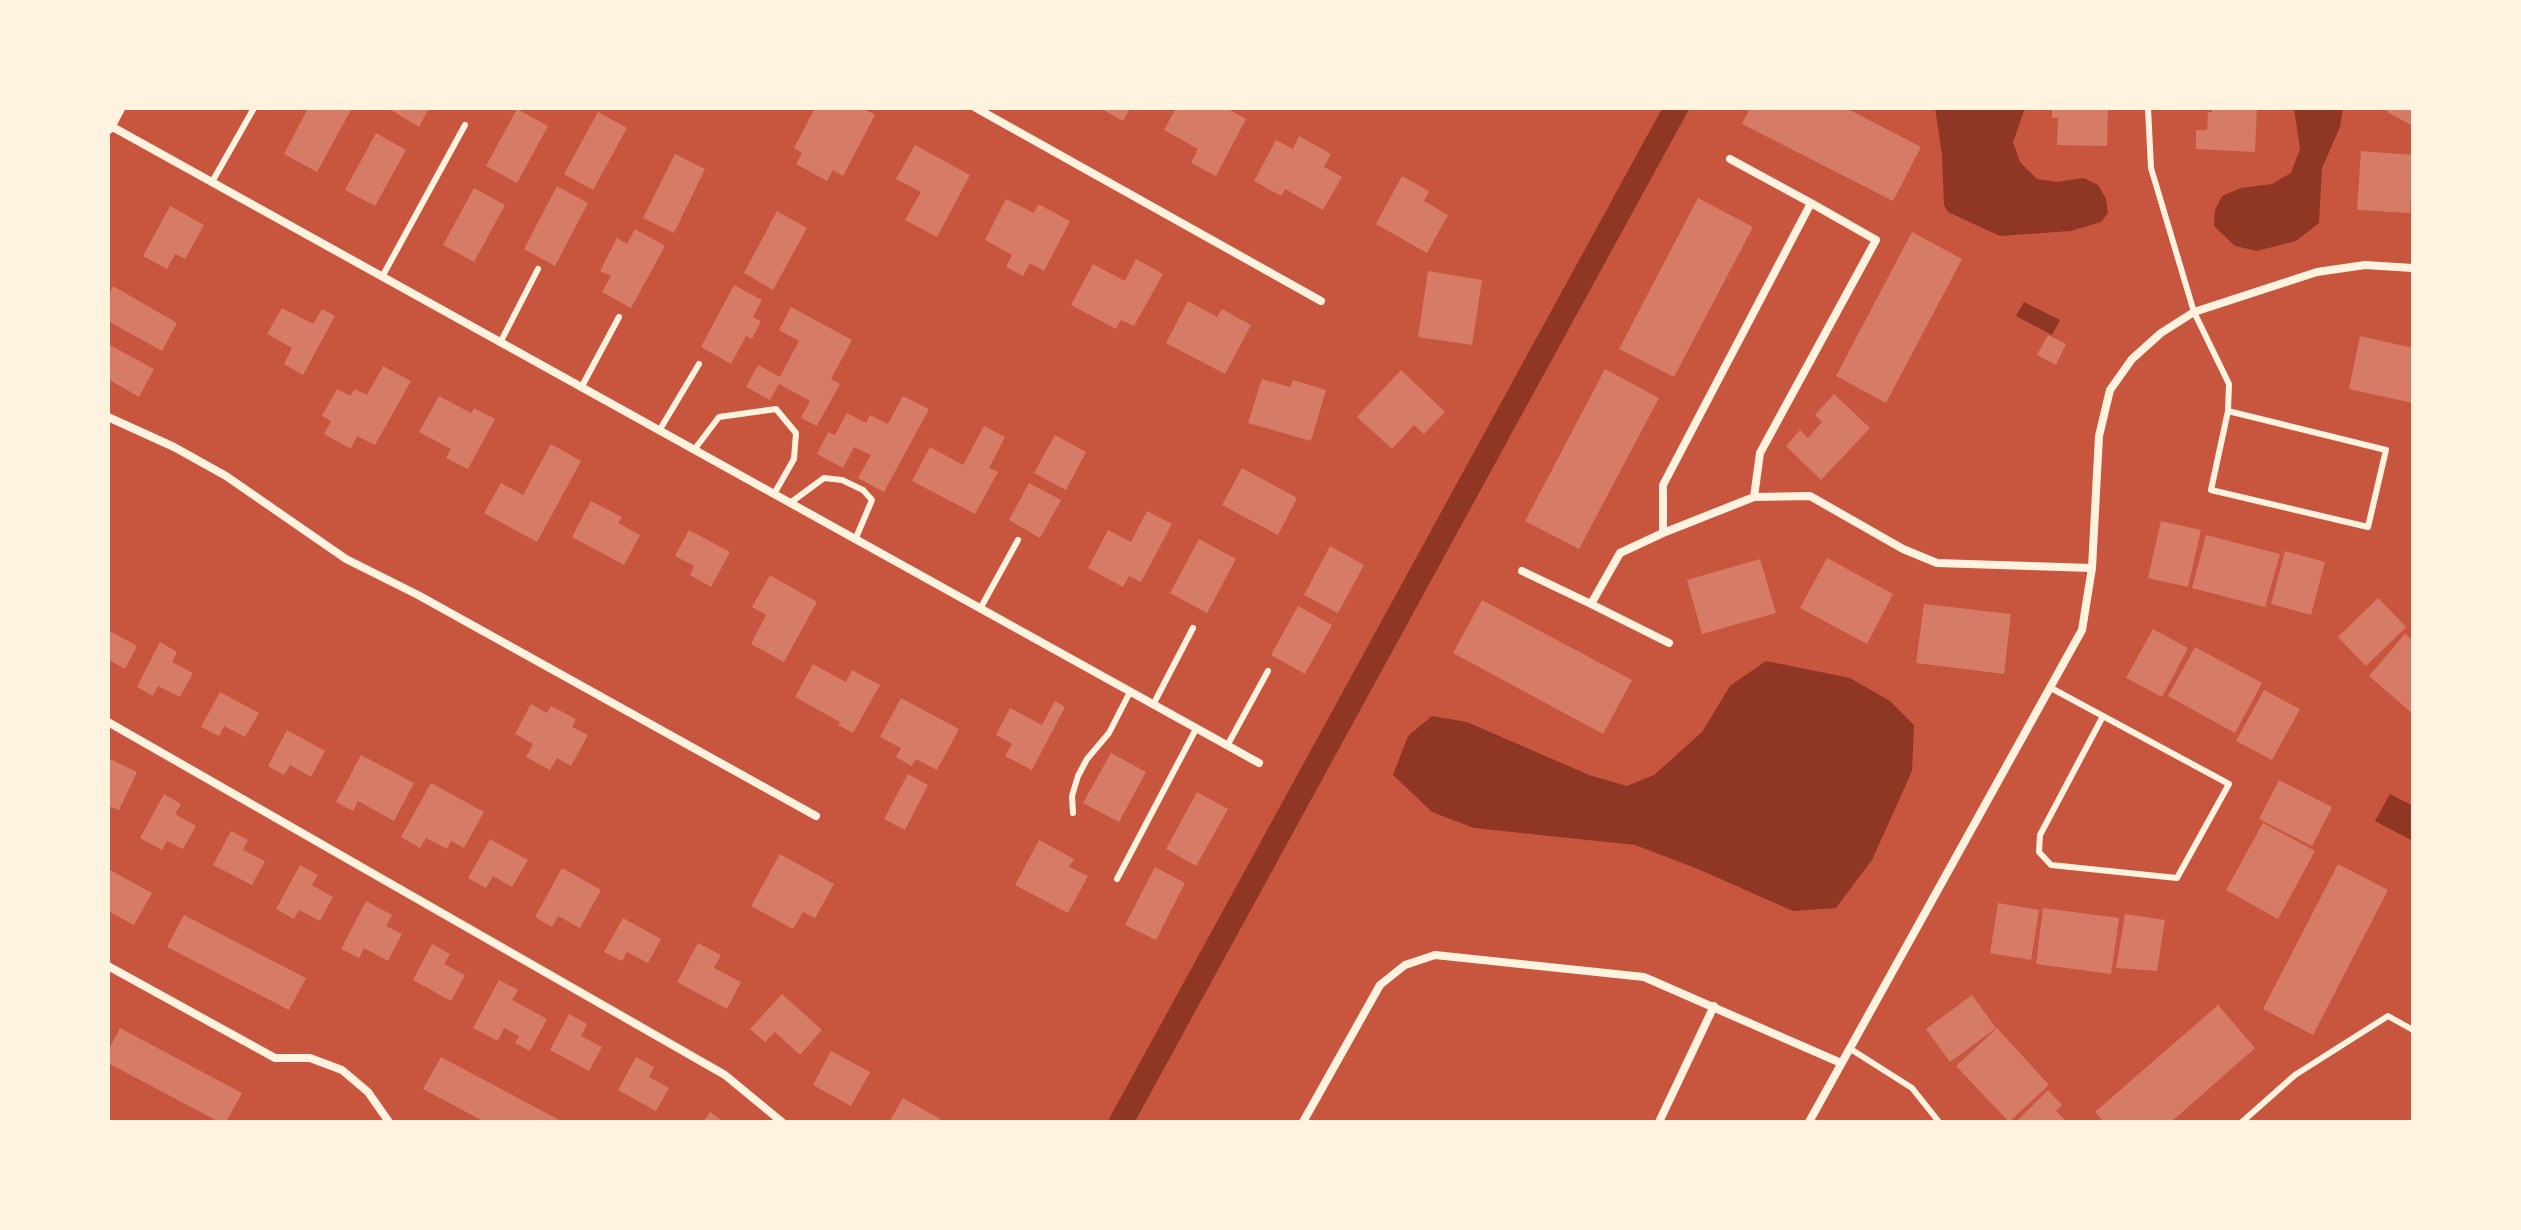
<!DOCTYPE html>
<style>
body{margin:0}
#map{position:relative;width:2521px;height:1230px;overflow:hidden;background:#c8553d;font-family:Roboto,sans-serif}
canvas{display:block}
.frame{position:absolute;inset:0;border:110px solid #fff3e0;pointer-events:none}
</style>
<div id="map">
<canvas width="2521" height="1230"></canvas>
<div class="frame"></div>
</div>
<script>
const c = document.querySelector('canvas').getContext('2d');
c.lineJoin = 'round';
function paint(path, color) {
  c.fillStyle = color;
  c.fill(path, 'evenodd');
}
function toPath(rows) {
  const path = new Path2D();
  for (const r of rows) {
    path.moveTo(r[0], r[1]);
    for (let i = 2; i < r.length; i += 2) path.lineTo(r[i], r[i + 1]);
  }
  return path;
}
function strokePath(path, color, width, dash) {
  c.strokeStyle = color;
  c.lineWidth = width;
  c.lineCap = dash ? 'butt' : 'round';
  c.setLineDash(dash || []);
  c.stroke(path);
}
paint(toPath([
 [1935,108,2025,108,2013,142,2020,162,2037,179,2057,182,2084,178,2098,185,2106,199,2108,213,2101,222,2071,231,2000,236,1948,212,1944,205,1942,155],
 [2294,108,2343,108,2340,127,2322,168,2319,223,2296,241,2257,251,2235,246,2214,226,2215,210,2222,196,2241,188,2272,184,2291,173,2300,149],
 [2024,302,2060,320,2052,335,2016,316],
 [1766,661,1850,678,1890,701,1914,725,1912,771,1872,860,1836,908,1793,911,1698,869,1635,845,1474,828,1432,812,1393,775,1408,736,1432,716,1467,722,1589,775,1627,786,1654,775,1702,732,1730,686],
 [2390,794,2413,806,2413,841,2375,821]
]), '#8f3625');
strokePath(toPath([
 [1121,1122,1676,108]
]), '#8f3625', 24);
paint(toPath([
 [308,108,352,108,317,172,284,154],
 [388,108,429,108,419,127],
 [815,108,863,108,875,115,843,176,833,170,827,181,796,164,802,153,794,148],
 [1100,108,1130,108,1123,121],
 [1176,108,1226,108,1246,119,1216,176,1191,163,1198,149,1164,130],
 [1750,108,1846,108,1921,147,1893,201,1742,124],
 [2052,108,2108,108,2107,146,2057,145,2058,118,2052,118],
 [2212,108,2257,108,2255,152,2196,149,2196,130,2207,130,2208,112,2212,112],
 [2389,108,2413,108,2413,126,2387,112],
 [517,109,548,126,517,183,486,166],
 [598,112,627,128,593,190,564,174],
 [376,133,406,150,375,206,345,190],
 [1299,136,1331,154,1324,167,1342,177,1323,210,1285,189,1281,196,1254,181,1276,140,1293,149],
 [915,145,970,175,937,237,905,220,921,192,896,179],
 [2361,151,2413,155,2410,213,2357,210],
 [675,154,705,169,674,233,643,218],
 [1402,176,1429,191,1424,201,1448,215,1427,253,1376,224],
 [557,186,588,203,555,266,524,249],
 [474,188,505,205,474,262,443,245],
 [1698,198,1753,227,1674,377,1619,349],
 [1006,199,1034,213,1038,204,1070,221,1044,271,1030,263,1023,276,1006,267,1012,255,985,240],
 [170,206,204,225,185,259,175,254,167,269,143,256],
 [777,211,807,228,773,290,744,273],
 [635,229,665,246,631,308,602,292,611,276,600,271,617,238,627,244],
 [1912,232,1962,259,1886,403,1836,376],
 [1136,259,1163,274,1134,326,1121,320,1116,329,1071,305,1093,264,1125,281],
 [1428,271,1482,280,1472,345,1418,337],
 [734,285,762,300,753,317,761,321,752,339,746,336,731,364,701,347],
 [113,286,177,323,162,351,108,321,108,296],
 [1188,301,1217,317,1222,309,1251,325,1225,374,1166,343],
 [791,307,852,340,831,379,840,384,817,426,801,418,810,401,779,384,770,400,746,387,758,365,780,377,799,341,779,330],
 [282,308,313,324,322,309,335,316,303,375,284,364,292,348,267,334],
 [2048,335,2066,344,2056,365,2037,355],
 [2360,336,2413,348,2413,403,2349,389],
 [108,344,154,369,139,397,108,379],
 [383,366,411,381,375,445,357,436,351,449,324,434,331,421,322,416,337,389,350,396,355,389,367,395],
 [1605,369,1659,398,1579,549,1525,521],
 [1401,370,1445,412,1424,434,1414,425,1392,449,1357,417],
 [1262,379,1290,387,1293,380,1326,390,1311,441,1248,423],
 [1834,394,1870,428,1821,480,1786,446,1800,430,1808,438,1822,422,1815,415],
 [439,396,471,413,474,408,495,419,468,469,446,458,451,449,419,432],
 [903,396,929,409,884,492,858,478,871,455,854,447,843,468,817,454,828,432,835,435,847,413,866,423,870,415,888,424],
 [984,426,1005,437,989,468,998,472,975,514,912,481,930,447,963,465],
 [1055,435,1086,452,1066,490,1034,473],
 [551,444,581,461,537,542,484,513,501,483,523,495],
 [1242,468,1297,498,1278,535,1222,505],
 [1029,483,1061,500,1040,538,1009,520],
 [591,501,622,517,618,523,640,535,624,565,572,537],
 [1147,511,1172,524,1141,582,1129,576,1123,587,1088,568,1108,530,1131,542],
 [2161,521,2201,530,2188,587,2148,578],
 [689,530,730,552,711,587,690,575,694,566,675,556],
 [2206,535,2280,554,2265,607,2192,588],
 [1199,539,1236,559,1207,613,1170,593],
 [1330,546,1364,565,1338,613,1304,595],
 [2285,551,2325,562,2311,615,2271,604],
 [1827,558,1893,594,1867,644,1800,608],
 [1760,559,1776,613,1702,634,1687,580],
 [770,575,817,602,784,662,751,644,766,615,752,607],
 [2378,598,2406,627,2366,666,2338,637],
 [1482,600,1632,680,1603,734,1453,653],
 [1924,604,2011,614,2004,674,1916,663],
 [1298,606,1332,625,1305,674,1271,655],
 [2153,629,2188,648,2162,697,2126,678],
 [108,630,137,646,125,669,108,659],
 [2405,634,2413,641,2413,714,2369,676],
 [160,642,177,652,172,662,193,673,180,697,158,686,153,696,137,687],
 [2195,647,2262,683,2235,733,2168,696],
 [813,664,846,682,852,670,880,685,853,733,838,725,840,722,795,697],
 [2264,690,2300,709,2272,760,2236,741],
 [220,692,259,713,245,737,224,726,219,736,201,727],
 [901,698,959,729,937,770,916,759,912,766,896,757,901,748,880,737],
 [1055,701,1065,707,1032,770,1005,756,1012,744,996,735,1010,708,1042,725],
 [531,704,547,713,551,706,576,719,572,727,588,735,571,766,557,758,550,770,526,757,533,744,515,734],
 [287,730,325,751,311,777,290,765,284,775,268,766],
 [1111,753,1146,772,1119,822,1083,803],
 [361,755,414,783,394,821,358,801,353,811,336,802],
 [108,758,137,772,119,810,108,806],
 [908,774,928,785,905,830,884,819],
 [2279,780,2332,807,2312,846,2259,819],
 [431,783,484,812,464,848,451,841,447,849,426,838,420,848,401,837],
 [1197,792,1228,809,1196,866,1166,849],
 [164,794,181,804,175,814,196,826,183,849,167,841,162,850,140,838],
 [2263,823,2315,851,2278,919,2226,890],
 [231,831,248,840,243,850,265,861,252,885,213,865],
 [490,839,528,860,512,887,493,876,486,888,468,878],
 [1039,840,1074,859,1069,867,1088,876,1068,913,1015,885],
 [780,854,834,884,815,918,803,912,793,929,751,906],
 [2338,864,2388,890,2313,1035,2263,1009],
 [300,865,318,875,312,885,333,897,320,921,299,910,294,919,276,909],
 [1155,867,1185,883,1156,940,1125,925],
 [562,868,601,890,580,928,558,916,552,927,535,917],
 [108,869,152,893,134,925,108,911],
 [366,901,392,915,386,926,402,934,388,961,364,948,359,958,341,949],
 [1998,903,2039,910,2031,960,1990,953],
 [2043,908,2119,918,2111,974,2036,964],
 [2125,914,2165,920,2157,971,2116,968],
 [184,915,306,978,289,1010,167,947],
 [623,918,661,939,648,963,627,952,622,961,604,952],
 [698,943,721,955,714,968,741,982,727,1009,677,982],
 [432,944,450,954,444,964,465,975,451,1001,413,980],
 [499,980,518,990,512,1000,547,1019,530,1051,515,1043,519,1036,504,1028,498,1041,473,1028],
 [782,994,822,1030,800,1055,775,1032,765,1042,750,1029],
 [1972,995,1996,1028,1950,1062,1926,1029],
 [2218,1005,2255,1048,2171,1122,2104,1122,2095,1112],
 [569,1014,587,1024,581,1036,602,1047,589,1071,550,1050],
 [120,1028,242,1093,226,1122,219,1122,108,1063,108,1051],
 [1997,1028,2049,1085,2009,1122,1956,1066],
 [831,1051,870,1072,851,1106,813,1085],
 [441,1057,563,1122,485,1122,423,1089],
 [636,1057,654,1067,649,1077,669,1088,656,1111,618,1090],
 [2048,1090,2062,1105,2056,1111,2067,1122,2016,1122],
 [903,1098,940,1119,939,1122,889,1122],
 [710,1112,724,1122,703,1122]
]), '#d67c66');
strokePath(toPath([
 [2148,108,2151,168,2194,312,2229,384,2228,411],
 [212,182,254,108],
 [382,277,465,125],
 [500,343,538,269],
 [581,388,619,317],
 [2228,411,2386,450,2368,527,2211,490,2228,411],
 [659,431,699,364],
 [694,450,719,417,776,409,796,433,794,459,774,494],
 [790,503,824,478,842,480,863,490,872,500,855,540],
 [980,609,1018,540],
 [2051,688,2229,784,2177,878,2051,865,2039,852,2040,835,2102,718],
 [1153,705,1193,628],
 [1227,746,1268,671],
 [1073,813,1072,796,1078,776,1087,759,1109,733,1130,692],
 [1117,879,1196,729],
 [1849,1048,1912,1088,1939,1122],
 [2242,1122,2295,1075,2388,1016,2413,1030]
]), '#fff3e0', 6);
strokePath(toPath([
 [976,108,1321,301],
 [109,125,1259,763],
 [1730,159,1811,203],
 [108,417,174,447,226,476,346,559,418,595,816,816],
 [1754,497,1760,453,1876,240,1811,203,1663,485,1663,533,1754,497,1810,496,1903,549,1937,563,2092,568],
 [1522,571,1591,604,1620,553,1663,533],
 [1591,604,1669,643],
 [108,722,725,1075,782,1122],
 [108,966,275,1058,310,1058,342,1070,368,1092,389,1122],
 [1303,1122,1380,985,1405,965,1435,955,1644,977,1841,1063],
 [1659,1122,1714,1006],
 [1809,1122,2082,630,2092,568,2099,436,2110,390,2132,359,2161,333,2194,312,2317,272,2365,265,2413,268]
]), '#fff3e0', 8);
strokePath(toPath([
 [108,127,118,108]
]), '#fff3e0', 14);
</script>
